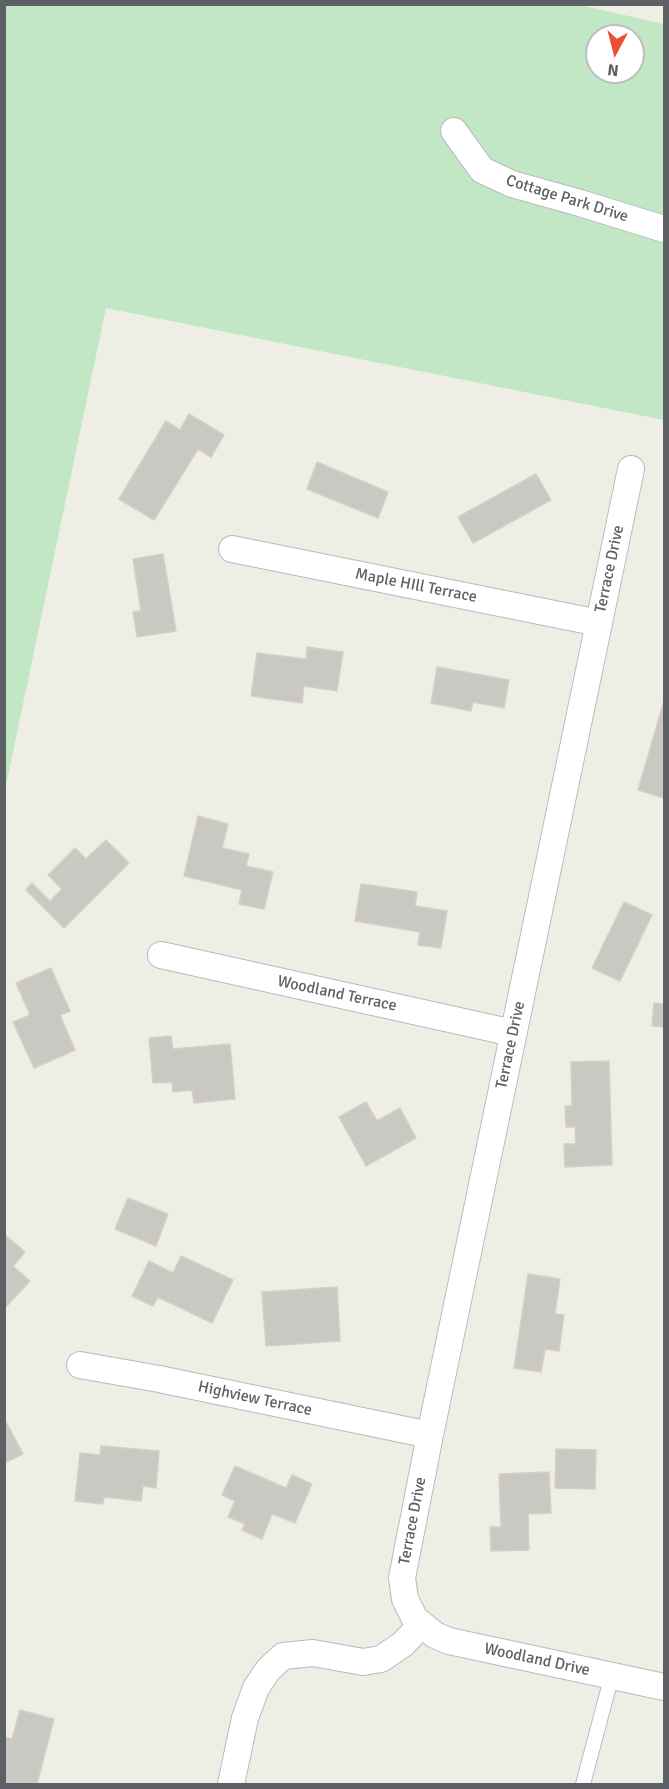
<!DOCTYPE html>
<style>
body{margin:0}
#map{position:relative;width:669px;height:1789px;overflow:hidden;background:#efeee5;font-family:Signika,sans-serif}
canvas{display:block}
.frame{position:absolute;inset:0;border:6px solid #5d6065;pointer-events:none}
.north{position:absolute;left:585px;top:24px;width:60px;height:60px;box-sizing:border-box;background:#fff;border:2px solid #bebfc1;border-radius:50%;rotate:187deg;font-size:16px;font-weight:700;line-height:24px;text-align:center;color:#5d6065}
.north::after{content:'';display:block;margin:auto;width:21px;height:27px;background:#ea5130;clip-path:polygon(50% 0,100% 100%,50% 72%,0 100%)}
</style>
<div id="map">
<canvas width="669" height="1789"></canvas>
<div class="frame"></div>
<div class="north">N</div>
</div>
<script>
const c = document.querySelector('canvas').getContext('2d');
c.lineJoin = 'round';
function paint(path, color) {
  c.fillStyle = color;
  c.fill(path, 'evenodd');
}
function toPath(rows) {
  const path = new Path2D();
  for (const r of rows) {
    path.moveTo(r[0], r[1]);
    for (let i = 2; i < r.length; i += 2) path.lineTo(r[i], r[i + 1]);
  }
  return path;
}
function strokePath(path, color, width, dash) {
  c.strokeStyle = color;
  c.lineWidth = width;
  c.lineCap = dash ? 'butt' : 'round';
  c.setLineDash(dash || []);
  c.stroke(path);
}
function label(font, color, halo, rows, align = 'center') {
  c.font = font + ' Signika,sans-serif';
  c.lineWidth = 4.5;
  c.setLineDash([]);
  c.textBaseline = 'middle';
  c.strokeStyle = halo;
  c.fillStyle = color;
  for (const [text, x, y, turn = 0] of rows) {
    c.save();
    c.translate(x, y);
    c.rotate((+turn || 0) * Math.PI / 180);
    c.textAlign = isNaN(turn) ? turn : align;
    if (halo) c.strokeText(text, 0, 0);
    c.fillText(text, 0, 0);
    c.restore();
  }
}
paint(toPath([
 [575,4,664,24,664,420,106,308,5,790,5,5],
 [597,36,633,36,633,72,597,72]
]), '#c1e7c5');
const building = toPath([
 [189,414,224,435,211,457,198,449,154,520,119,499,166,421,180,430,189,414],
 [317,462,388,492,378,518,307,489,317,462],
 [536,474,551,500,473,543,458,517,536,474],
 [163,554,176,631,137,637,133,612,141,611,133,559,163,554],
 [307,647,343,652,337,691,304,686,302,703,251,696,257,653,306,659,307,647],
 [437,667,509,680,504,708,473,702,471,711,431,703,437,667],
 [664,701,664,798,638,790,664,701],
 [198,816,228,824,222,848,249,854,246,866,273,872,264,909,239,904,242,890,184,876,198,816],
 [106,840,129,863,64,928,26,890,32,883,50,901,62,889,48,875,75,848,86,859,106,840],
 [361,884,417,892,415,906,447,911,441,948,418,945,420,932,355,921,361,884],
 [624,902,652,915,620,981,592,968,624,902],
 [51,968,70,1011,60,1015,75,1050,34,1068,13,1022,30,1015,16,983,51,968],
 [654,1003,664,1004,664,1027,652,1026,654,1003],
 [171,1036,173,1049,230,1044,235,1099,194,1103,192,1090,173,1092,172,1082,153,1083,149,1038,171,1036],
 [609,1061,612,1165,565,1167,564,1144,576,1144,575,1127,566,1127,565,1106,572,1106,571,1062,609,1061],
 [366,1102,377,1121,400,1108,416,1138,366,1166,339,1117,366,1102],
 [128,1198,168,1214,156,1246,115,1229,128,1198],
 [4,1234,25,1252,13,1266,30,1281,4,1309,4,1264,6,1262,4,1260,4,1234],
 [181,1256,233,1280,212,1323,158,1297,153,1306,132,1296,149,1261,173,1273,181,1256],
 [528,1274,560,1279,555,1314,564,1315,559,1351,545,1349,541,1372,514,1368,528,1274],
 [337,1287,340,1341,266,1346,262,1292,337,1287],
 [4,1418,23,1454,4,1463,4,1418],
 [101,1446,159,1451,156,1488,143,1486,141,1501,104,1497,103,1504,75,1501,80,1453,100,1455,101,1446],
 [556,1449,596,1450,595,1489,555,1488,556,1449],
 [235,1466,286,1488,292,1475,312,1484,295,1523,272,1514,262,1539,242,1530,245,1524,228,1517,235,1501,222,1495,235,1466],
 [549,1472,551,1513,528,1514,529,1550,491,1551,490,1527,501,1527,499,1474,549,1472],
 [20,1710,54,1719,37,1784,4,1784,4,1737,12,1739,20,1710]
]);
paint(building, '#cac8c2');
strokePath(building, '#d4d0c3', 1.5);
const lane = toPath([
 [583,1784,612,1675]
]);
const street = toPath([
 [454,131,482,170,512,184,580,203,664,229],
 [631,469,430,1435,402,1578,405,1599,415,1619,435,1635,449,1641,664,1687],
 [232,549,599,623],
 [161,955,513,1033],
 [80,1365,159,1379,430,1435],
 [231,1784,245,1718,256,1688,268,1670,283,1656,313,1653,363,1662,381,1659,403,1644,421,1625]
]);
strokePath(lane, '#b7babf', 16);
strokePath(street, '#b7babf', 28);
strokePath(lane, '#fff', 14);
strokePath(street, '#fff', 26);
label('16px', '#5d6065', '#fff', [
 ["Cottage Park Drive",567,199,17],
 ["Terrace Drive",610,569,-78],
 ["Maple HIll Terrace",416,586,11],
 ["Woodland Terrace",337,994,12],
 ["Terrace Drive",511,1045,-78],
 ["Highview Terrace",255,1399,12],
 ["Terrace Drive",413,1521,-79],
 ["Woodland Drive",537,1660,12]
]);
</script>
